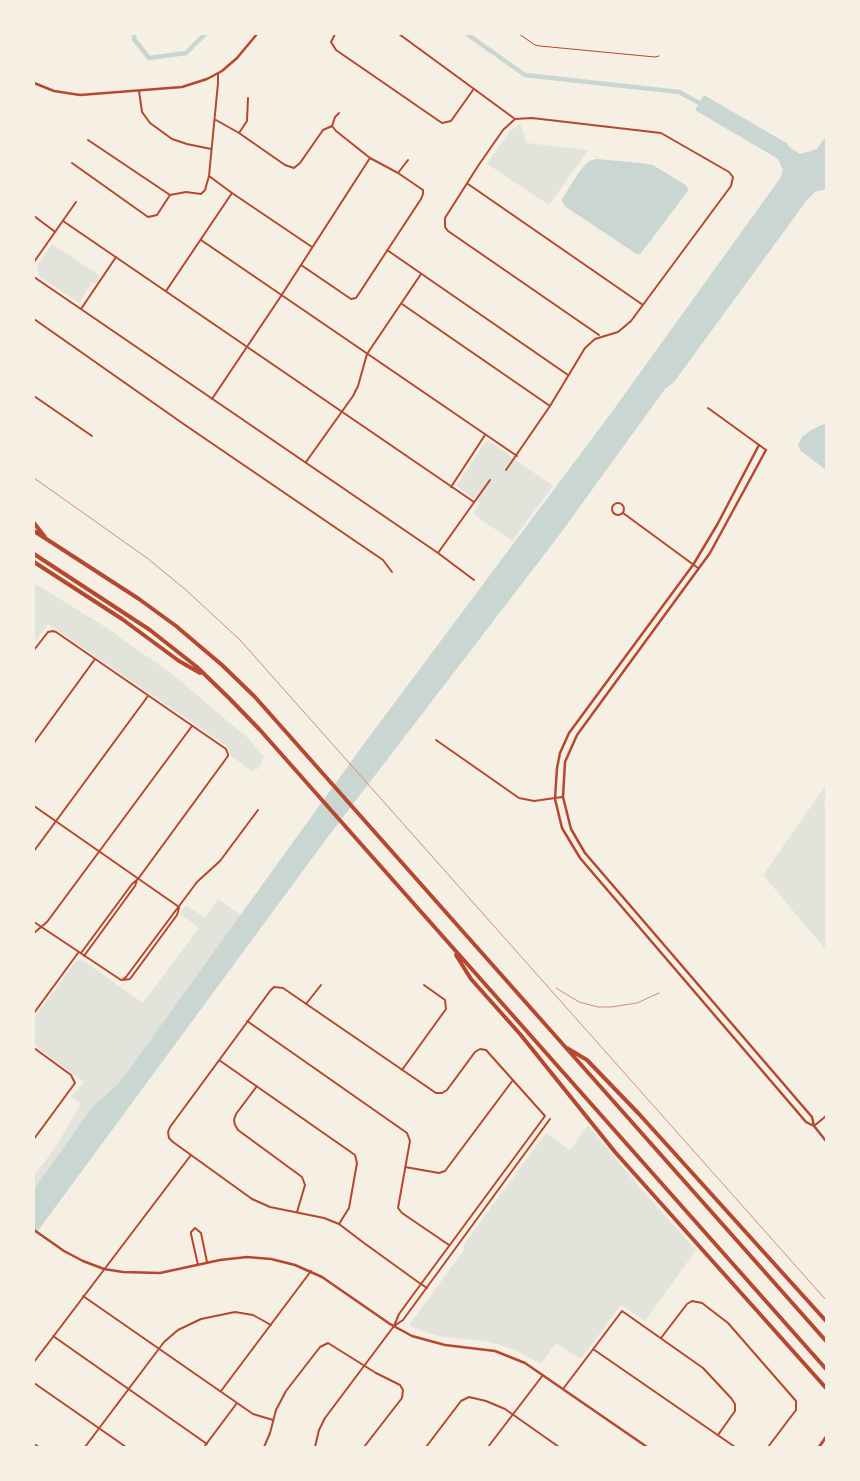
<!DOCTYPE html>
<style>
body{margin:0}
#map{position:relative;width:860px;height:1481px;overflow:hidden;background:#f6efe4;font-family:Rubik,sans-serif}
canvas{display:block}
.frame{position:absolute;inset:0;border:35px solid #f6efe4;pointer-events:none}
</style>
<div id="map">
<canvas width="860" height="1481"></canvas>
<div class="frame"></div>
</div>
<script>
const c = document.querySelector('canvas').getContext('2d');
c.lineJoin = 'round';
function paint(path, color) {
  c.fillStyle = color;
  c.fill(path, 'evenodd');
}
function toPath(rows) {
  const path = new Path2D();
  for (const r of rows) {
    if (r.length === 3) {
      path.moveTo(r[0] + r[2], r[1]);
      path.arc(r[0], r[1], r[2], 0, 2 * Math.PI);
      continue;
    }
    path.moveTo(r[0], r[1]);
    for (let i = 2; i < r.length; i += 2) path.lineTo(r[i], r[i + 1]);
  }
  return path;
}
function strokePath(path, color, width, dash) {
  c.strokeStyle = color;
  c.lineWidth = width;
  c.lineCap = dash ? 'butt' : 'round';
  c.setLineDash(dash || []);
  c.stroke(path);
}
paint(toPath([
 [520,124,527,143,588,150,549,205,487,164,509,132],
 [52,244,100,276,95,284,92,282,79,303,39,276,37,266],
 [489,441,553,486,512,541,473,514,480,503,458,487,457,485,485,442],
 [34,583,104,626,172,674,249,739,264,757,258,769,252,771,231,756,228,747,48,624,34,643],
 [826,785,826,800,824,802,826,813,826,950,763,875],
 [218,899,241,915,120,1082,93,1106,34,1189,34,1175,53,1151,81,1104,71,1097,84,1082,39,1049,34,1043,34,1018,75,962,81,959,143,1003,199,928,180,914,186,905,205,918],
 [588,1125,634,1181,696,1250,645,1321,621,1305,581,1359,556,1343,541,1364,515,1350,500,1345,485,1341,441,1337,414,1328,409,1325,464,1250,464,1244,546,1133,570,1150]
]), '#e2e4dc');
paint(toPath([
 [704,95,788,144,788,146,800,154,817,149,826,136,826,189,815,192,807,200,674,382,665,389,560,534,327,838,34,1236,34,1189,93,1106,120,1082,366,741,614,409,781,177,783,170,778,159,695,110],
 [596,159,641,163,653,165,687,186,688,191,641,253,638,255,566,207,562,202,562,199,579,172,589,161],
 [826,423,826,470,801,451,798,445,802,437,811,430]
]), '#c9d6d2');
strokePath(toPath([
 [134,34,134,39,149,58,186,53,205,34],
 [467,34,525,75,679,92,703,105]
]), '#c9d6d2', 4.5);
strokePath(toPath([
 [519,34,535,45,540,46,655,57,659,56]
]), '#b5482f', 1);
strokePath(toPath([
 [335,34,331,42,336,50,442,123,451,121,473,90],
 [399,34,515,119,532,118,661,133,729,172,733,177,731,186,631,321,618,332,595,339,585,348,550,406,506,470],
 [139,91,142,112,150,123,172,139,187,144,211,149],
 [515,119,503,130,478,166,445,218,445,227,448,231,599,335],
 [216,120,239,133,285,165,294,168,300,163,323,130,332,126],
 [332,126,335,117,339,113],
 [239,133,247,121,248,98],
 [88,140,170,195,186,192,201,194,205,190,209,176,218,83,218,73],
 [72,163,148,217,157,215,170,195],
 [398,173,408,160],
 [209,176,232,193,312,247],
 [468,184,643,305],
 [34,216,54,231],
 [63,221,474,502],
 [201,240,517,456],
 [387,250,568,375],
 [34,262,76,202],
 [301,265,351,299,356,298,421,199,423,194,423,190,398,173,370,158,336,131,332,126],
 [34,277,438,553,474,580],
 [166,291,232,193],
 [402,304,550,406],
 [81,309,116,257],
 [34,319,185,425,383,560,392,572],
 [34,396,92,436],
 [212,399,281,296,370,158],
 [708,408,766,450],
 [306,462,353,396,358,386,367,354,421,274],
 [451,487,485,435],
 [618,509,6],
 [623,513,698,568],
 [438,553,490,480],
 [34,650,48,632,53,631,56,632,226,749,228,754,228,756,138,879,132,884,81,953],
 [436,740,519,798,534,801,562,797],
 [34,743,95,659],
 [34,806,179,907],
 [34,851,148,696],
 [34,922,121,980],
 [34,933,47,922,192,726],
 [84,956,135,886,137,880],
 [122,980,126,977,197,882,220,861,258,810],
 [122,980,130,979,177,915,179,908],
 [306,1004,321,985],
 [34,1013,78,953],
 [247,1021,407,1133,410,1141,398,1208,402,1213,449,1245],
 [34,1048,71,1075,75,1083,34,1139],
 [219,1060,355,1155,357,1163,349,1208,339,1224],
 [402,1070,446,1009,445,1000,424,985],
 [257,1086,236,1114,234,1120,235,1125,238,1130,302,1177,305,1185,297,1212],
 [814,1126,826,1116],
 [405,1167,439,1173,445,1171,513,1080],
 [198,1265,191,1234,191,1232,195,1228,201,1233,207,1262],
 [83,1296,253,1414,273,1420],
 [394,1326,403,1320,550,1119],
 [53,1336,207,1444],
 [661,1338,687,1304,692,1301,702,1303,728,1323,796,1401,796,1410,768,1447],
 [593,1349,735,1447],
 [34,1362,191,1155],
 [34,1383,126,1447],
 [563,1389,622,1311,703,1368,731,1398,735,1404,735,1411,718,1435],
 [221,1391,311,1271],
 [34,1444,39,1447],
 [85,1447,164,1342,178,1330,201,1319,235,1312,253,1315,271,1325],
 [204,1447,237,1403],
 [264,1447,270,1433,276,1410,286,1391,320,1347,328,1343,376,1373,400,1385,403,1390,402,1398,364,1447],
 [315,1447,319,1430,325,1418,394,1326,399,1314,421,1284,545,1116,486,1050,480,1049,475,1052,447,1090,442,1093,436,1093,283,988,274,987,270,991,170,1127,168,1132,169,1138,173,1142,252,1199,270,1207,324,1218,339,1224,364,1243,418,1282,427,1288],
 [426,1447,461,1401,469,1397,486,1401,505,1409,559,1447],
 [488,1447,543,1375]
]), '#b5482f', 2);
strokePath(toPath([
 [34,83,54,91,80,95,182,87,207,79,222,71,237,58,257,34],
 [759,445,717,525,693,565,569,733,560,753,557,768,555,799,562,828,580,858,806,1122,814,1126],
 [766,450,710,553,577,735,565,762,563,797,571,829,585,853,812,1117,814,1126,826,1141],
 [34,1230,64,1251,83,1261,104,1269,123,1272,160,1273,220,1260,247,1257,271,1259,295,1265,322,1277,390,1324,412,1336,445,1345,495,1351,525,1363,647,1447]
]), '#b5482f', 2.5);
strokePath(toPath([
 [819,1447,826,1437]
]), '#b5482f', 3);
strokePath(toPath([
 [34,523,45,537],
 [34,531,139,599,176,626,222,665,255,697,826,1341],
 [34,554,150,630,197,667,229,698,260,730,826,1369],
 [34,562,122,619,179,661,200,673],
 [456,955,471,979,520,1034,615,1152,826,1388],
 [567,1048,587,1060,640,1115,826,1321]
]), '#b5482f', 4);
strokePath(toPath([
 [34,478,147,558,186,590,240,640,826,1300],
 [556,988,579,1002,598,1007,611,1007,637,1003,659,993]
]), '#cf8b77', 1);
</script>
